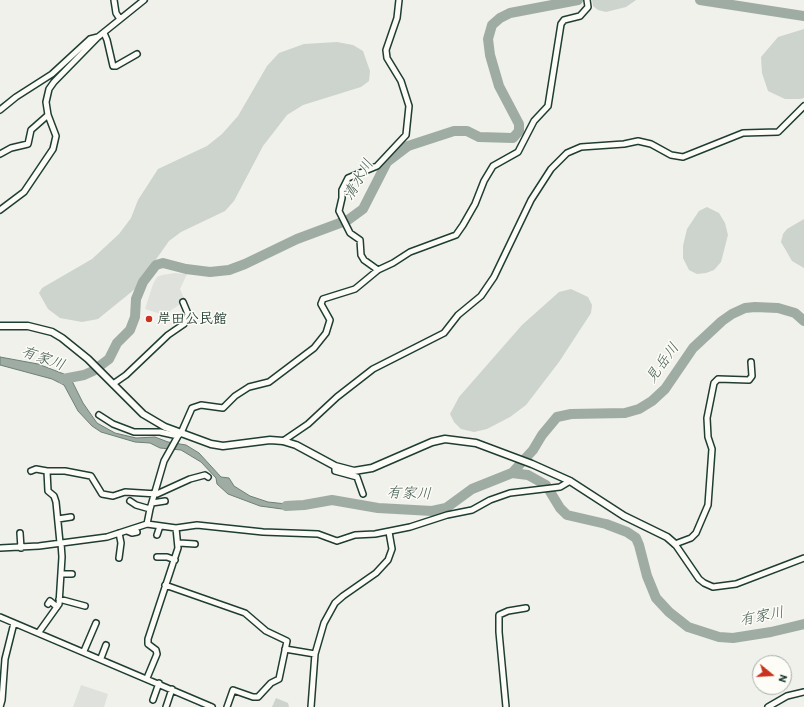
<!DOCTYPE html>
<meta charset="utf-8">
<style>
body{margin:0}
#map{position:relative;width:804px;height:707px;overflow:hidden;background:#f0f1eb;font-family:Itim,sans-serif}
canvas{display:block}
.north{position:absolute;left:752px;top:655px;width:40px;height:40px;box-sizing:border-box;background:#fdfcf7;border:1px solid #a4b0a9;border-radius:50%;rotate:108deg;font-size:11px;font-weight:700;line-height:16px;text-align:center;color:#1f3d34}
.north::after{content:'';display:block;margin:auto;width:14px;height:18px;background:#c8321e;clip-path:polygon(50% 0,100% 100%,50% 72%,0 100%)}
</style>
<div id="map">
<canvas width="804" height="707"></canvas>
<div class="north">N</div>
</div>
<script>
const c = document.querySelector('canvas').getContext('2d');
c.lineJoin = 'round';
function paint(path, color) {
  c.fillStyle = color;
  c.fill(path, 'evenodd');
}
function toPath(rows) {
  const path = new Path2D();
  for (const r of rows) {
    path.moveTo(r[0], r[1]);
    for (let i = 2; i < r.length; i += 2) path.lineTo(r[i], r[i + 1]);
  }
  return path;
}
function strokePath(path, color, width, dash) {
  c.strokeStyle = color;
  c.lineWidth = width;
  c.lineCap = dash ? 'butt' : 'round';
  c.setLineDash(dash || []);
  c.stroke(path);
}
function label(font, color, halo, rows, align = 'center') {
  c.font = font + ' Itim,"Klee One",sans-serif';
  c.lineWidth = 3;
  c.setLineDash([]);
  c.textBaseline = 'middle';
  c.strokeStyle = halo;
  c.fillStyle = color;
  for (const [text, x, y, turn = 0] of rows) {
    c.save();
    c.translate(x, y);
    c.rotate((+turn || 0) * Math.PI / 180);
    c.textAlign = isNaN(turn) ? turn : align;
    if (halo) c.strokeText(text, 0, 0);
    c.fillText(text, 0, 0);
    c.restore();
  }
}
paint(toPath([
 [175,273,187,274,180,289,185,301,164,315,145,309,153,284,157,277,162,275],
 [81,685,108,694,104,707,73,707]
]), '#dfe2dc');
paint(toPath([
 [592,0,636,0,626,7,606,12,598,10,593,6],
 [804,29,804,98,800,99,785,99,768,91,762,73,761,57,778,37],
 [337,42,353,45,363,51,370,71,369,81,361,87,303,105,287,115,263,146,234,201,225,211,181,232,169,241,135,289,98,319,82,322,60,318,48,309,39,293,42,288,92,259,119,234,131,218,138,200,158,169,207,146,222,134,238,116,267,66,279,53,304,44],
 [707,207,719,213,725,223,728,235,721,262,714,270,706,273,697,274,689,270,683,258,683,246,687,229,699,211],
 [804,219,804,268,792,261,781,242,783,234,787,229],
 [571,289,588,297,592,305,591,313,559,362,526,405,510,417,487,429,474,432,461,429,454,422,450,414,459,397,522,325,559,292],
 [276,698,288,703,289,707,262,707,272,707]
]), '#cdd3cd');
const water = toPath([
 [0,357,38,364,64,374,72,381,83,403,97,423,115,433,136,438,155,437,168,442,186,445,199,453,221,477,229,478,234,486,250,496,268,502,305,506,282,509,260,506,228,494,217,484,216,478,201,462,181,450,160,448,150,443,135,442,101,432,92,426,78,411,64,385,52,379,0,365,0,357]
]);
paint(water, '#9faca4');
strokePath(water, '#6c8077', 1);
strokePath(toPath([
 [700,0,804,16],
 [63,379,84,375,93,371,109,359,117,343,130,330,135,317,136,299,143,282,156,265,163,263,186,269,210,272,229,270,245,264,297,239,348,220,363,209,387,162,408,146,454,131,467,131,479,137,513,138,519,131,519,124,499,86,490,55,488,39,492,25,500,18,510,13,578,0],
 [512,473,533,450,542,435,557,417,571,414,625,413,639,409,652,401,665,389,693,348,722,321,732,314,745,308,755,307,778,308,795,313,804,321],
 [286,506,304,505,332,500,378,508,432,511,446,508,472,489,512,473,528,475,546,485,560,508,567,515,606,524,627,532,636,538,639,545,647,576,656,598,669,612,688,627,719,637,733,638,771,632,804,624]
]), '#9faca4', 10);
const minor = toPath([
 [114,0,116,13,120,19],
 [104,33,107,40,113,66,116,66,137,54],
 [0,110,16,97,52,74,90,39,98,37],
 [0,154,11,148,28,144,31,130,48,115],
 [0,210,24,192,53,149,56,136,48,115,46,102,49,89,54,82,98,37,144,0],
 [378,270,364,260,361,255,360,240,350,233,339,211,342,198,342,190,348,178,377,166,406,135,409,106,401,81,387,58,386,50,397,18,399,0],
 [751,362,752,376,749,380,718,379,714,383,707,418,708,437,712,449,708,505,696,533,691,538,675,544,699,579,704,583,713,587,736,584,804,558],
 [113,384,126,375,168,335,184,324,188,314,183,302],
 [99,415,113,424,134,432,160,432,178,436],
 [283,441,308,424,337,397,373,369,444,333,458,315,481,296,494,277,531,200,551,169,567,153,581,147,624,144,638,141,651,144,671,155,683,157,743,133,778,132,804,106],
 [335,466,335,471,357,477,363,494],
 [31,471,36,469,47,471,65,471,91,476,102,494,113,496,125,492,157,494,190,479,205,475,208,477],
 [47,471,48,491,54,496,56,502,60,543],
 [130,501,136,505,150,509],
 [152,503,165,501],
 [58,519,71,517],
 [147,524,150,509,164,461,178,436,181,433,192,408,201,405,223,408,235,396,249,387,269,382,314,348,326,333,330,320,321,304,323,299,355,289,378,270,393,263,410,252,456,235,463,225,475,204,484,181,493,166,518,152,534,121,548,106,561,24,564,20,580,16,588,7,587,0],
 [127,531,132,533,137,532],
 [20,533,21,548],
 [157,535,160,526],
 [179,543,195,544],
 [0,548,39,546,107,537,147,524,176,528,197,525,263,532,318,534,337,541,355,535,375,534,410,527,447,515,472,510,490,500,510,493,560,487,570,481],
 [157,557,167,557,175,560],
 [119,558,121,543,119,533],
 [61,574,72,574],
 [165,585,245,613,266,631,287,641,279,679,271,683,258,697,253,697,233,690,227,707],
 [59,599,85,606],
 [48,604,50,601,57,607],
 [0,617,212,707],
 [39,632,59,604,62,557,61,543],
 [285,649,315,654],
 [84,651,96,623],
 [101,658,106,645],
 [147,678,157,654,156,650,148,644,148,639,178,548,176,528],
 [153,700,159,683],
 [0,707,2,700,5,659,14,623],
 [166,707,172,689],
 [311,707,315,654,324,623,335,603,343,596,376,573,388,560,392,549,389,532],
 [506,707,499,632,499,615,508,611,526,608],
 [768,707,787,696,804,692]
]);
const tertiary = toPath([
 [0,326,28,326,52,332,62,338,88,359,143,414,165,427,211,444,223,446,270,440,283,441,296,445,335,466,354,471,372,468,432,442,445,439,476,443,532,464,570,481,624,516,667,537,675,544]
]);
strokePath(minor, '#1f3d34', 8);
strokePath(tertiary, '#1f3d34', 9);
strokePath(minor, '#fdfcf7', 5);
strokePath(tertiary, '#fdfcf7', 6);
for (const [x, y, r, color] of [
 [149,319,4,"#c8321e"]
]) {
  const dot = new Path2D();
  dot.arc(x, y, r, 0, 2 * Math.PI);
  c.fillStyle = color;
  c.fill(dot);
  strokePath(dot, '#fdfcf7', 1.5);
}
label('bold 14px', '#1f3d34', '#fdfcf7', [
 ["岸田公民館",157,319]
], 'left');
label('italic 15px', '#455e56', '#fdfcf7', [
 ["清水川",359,180,-60],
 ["有家川",43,359,20],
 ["見岳川",663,363,-54],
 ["有家川",409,494,2],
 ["有家川",762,617,-11]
]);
</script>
